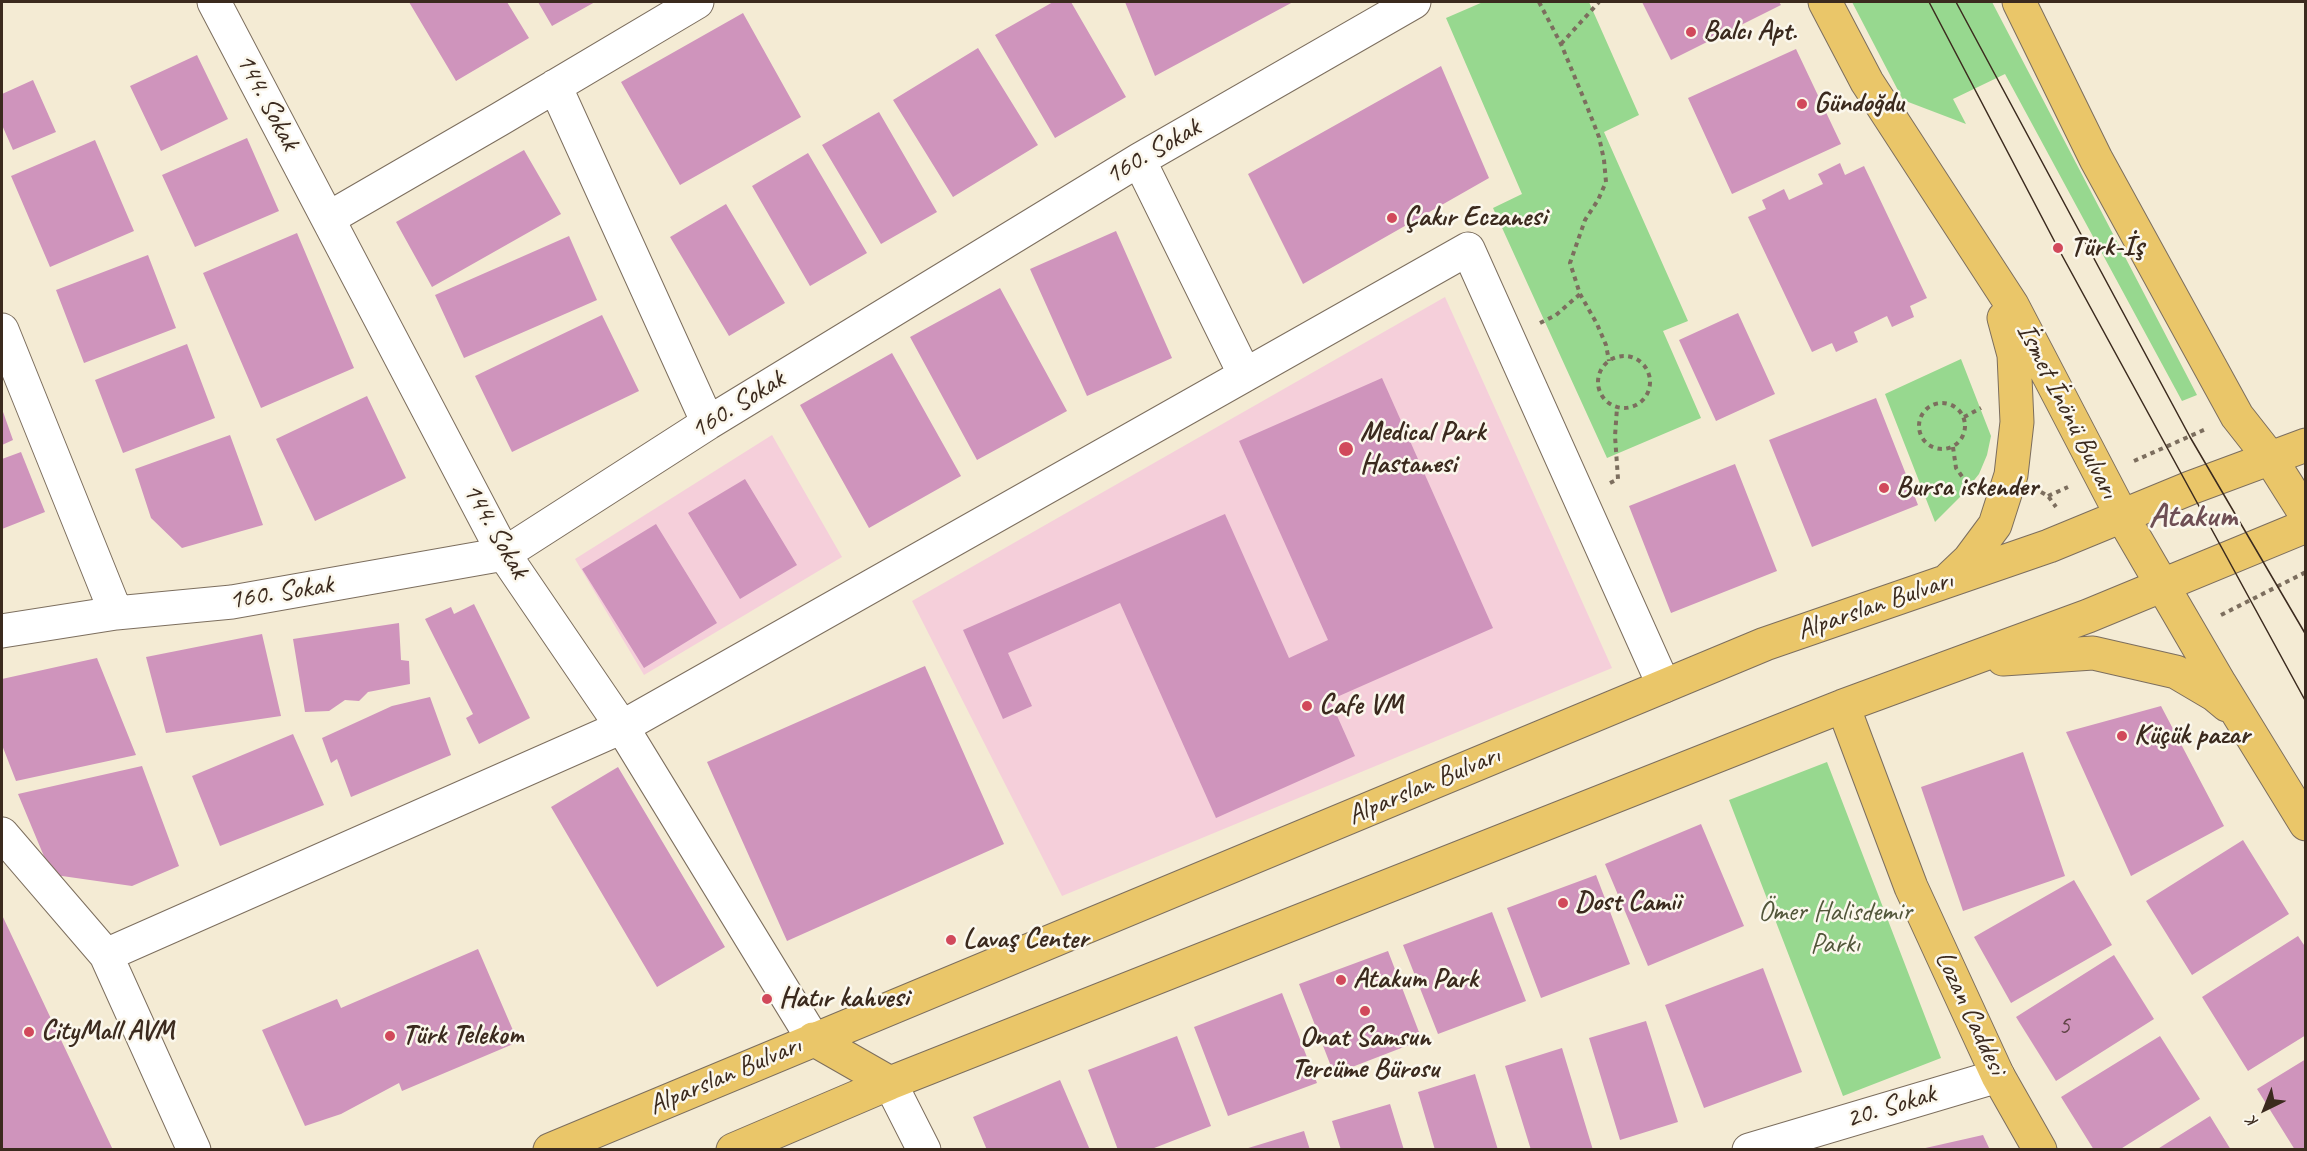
<!DOCTYPE html>
<meta charset="utf-8">
<style>
body{margin:0}
#map{position:relative;width:2307px;height:1151px;overflow:hidden;background:#f4ebd4;font-family:Caveat,sans-serif}
canvas{display:block}
.frame{position:absolute;inset:0;border:3px solid #3b2a1e;pointer-events:none}
.north{position:absolute;left:2235px;top:1079px;width:60px;height:60px;-webkit-text-stroke:4px #fbf7ec;paint-order:stroke;rotate:223deg;font-size:16px;font-weight:700;line-height:24px;text-align:center;color:#3b2a1e}
.north::after{content:'';display:block;margin:auto;width:21px;height:27px;background:#3b2a1e;clip-path:polygon(50% 0,100% 100%,50% 72%,0 100%)}
</style>
<div id="map">
<canvas width="2307" height="1151"></canvas>
<div class="frame"></div>
<div class="north">K</div>
</div>
<script>
const c = document.querySelector('canvas').getContext('2d');
c.lineJoin = 'round';
function paint(path, color) {
  c.fillStyle = color;
  c.fill(path, 'evenodd');
}
function toPath(rows) {
  const path = new Path2D();
  for (const r of rows) {
    if (r.length === 3) {
      path.moveTo(r[0] + r[2], r[1]);
      path.arc(r[0], r[1], r[2], 0, 2 * Math.PI);
      continue;
    }
    path.moveTo(r[0], r[1]);
    for (let i = 2; i < r.length; i += 2) path.lineTo(r[i], r[i + 1]);
  }
  return path;
}
function strokePath(path, color, width, dash) {
  c.strokeStyle = color;
  c.lineWidth = width;
  c.lineCap = dash ? 'butt' : 'round';
  c.setLineDash(dash || []);
  c.stroke(path);
}
function label(font, color, halo, rows, align = 'center') {
  c.font = font + ' Caveat,sans-serif';
  c.lineWidth = 5;
  c.setLineDash([]);
  c.textBaseline = 'middle';
  c.strokeStyle = halo;
  c.fillStyle = color;
  for (const [text, x, y, turn = 0] of rows) {
    c.save();
    c.translate(x, y);
    c.rotate((+turn || 0) * Math.PI / 180);
    c.textAlign = isNaN(turn) ? turn : align;
    if (halo) c.strokeText(text, 0, 0);
    c.fillText(text, 0, 0);
    c.restore();
  }
}
paint(toPath([
 [1445,297,1612,668,1062,896,912,601],
 [772,435,842,557,644,675,575,559]
]), '#f5cfda');
paint(toPath([
 [1483,2,1589,2,1639,115,1604,132,1688,321,1663,331,1701,418,1607,458,1493,208,1522,194,1446,18],
 [1852,2,1992,2,2197,395,2182,401,2005,74,1953,99,1966,124,1903,100],
 [1961,359,1991,436,1987,455,1979,474,1963,494,1935,522,1885,394],
 [1827,762,1941,1058,1843,1096,1729,800]
]), '#97d88f');
paint(toPath([
 [409,2,507,2,529,38,456,81],
 [538,2,595,2,552,26],
 [1053,2,1071,2,1126,97,1055,138,995,35],
 [1125,2,1293,2,1155,76],
 [1642,2,1779,2,1781,5,1671,60],
 [743,13,801,117,680,185,621,82],
 [978,48,1038,145,953,197,893,100],
 [1796,49,1841,144,1732,194,1688,98],
 [197,55,228,119,161,151,130,86],
 [1441,66,1489,178,1303,284,1248,174],
 [33,80,56,132,13,150,2,125,2,94],
 [879,112,937,212,881,244,822,145],
 [247,138,279,211,195,247,162,175],
 [95,140,134,231,50,267,11,176],
 [524,150,561,214,432,287,396,222],
 [808,153,867,253,810,286,752,186],
 [1840,163,1845,175,1864,166,1927,298,1910,306,1914,317,1892,327,1887,316,1854,332,1858,342,1836,352,1832,343,1812,352,1748,217,1766,209,1762,200,1784,189,1789,200,1823,184,1818,174],
 [726,204,785,303,729,336,670,237],
 [1116,231,1172,358,1087,396,1030,269],
 [297,233,354,368,261,408,203,273],
 [569,236,597,300,464,358,435,295],
 [148,255,176,328,84,363,56,290],
 [1000,288,1067,411,977,460,910,337],
 [1738,313,1775,394,1716,421,1679,340],
 [602,315,639,391,512,452,475,376],
 [187,344,215,418,123,453,95,380],
 [892,353,961,476,869,528,800,405],
 [1382,378,1493,628,1330,700,1355,756,1216,818,1120,603,1008,653,1032,706,1003,719,963,630,1225,514,1289,658,1328,640,1239,441],
 [367,396,406,478,315,521,276,439],
 [1876,398,1918,505,1812,547,1769,440],
 [2,409,13,440,2,445],
 [230,435,263,525,182,548,151,518,135,469],
 [21,452,45,512,2,529,2,459],
 [1735,464,1777,571,1671,613,1629,506],
 [745,479,797,565,740,599,688,513],
 [656,524,717,623,644,668,582,569],
 [474,604,530,718,479,744,466,718,473,714,425,619,451,607,454,614],
 [399,623,401,660,409,661,410,684,368,692,359,701,345,700,329,711,305,712,293,639],
 [262,634,281,716,166,733,146,657],
 [97,658,136,755,16,781,2,745,2,679],
 [925,666,1004,844,787,941,707,762],
 [430,697,451,755,351,797,337,759,331,763,322,738,392,706],
 [2161,706,2224,826,2131,876,2066,732],
 [293,734,324,805,220,846,192,776],
 [2023,752,2065,876,1963,911,1921,787],
 [142,766,179,866,132,886,62,876,53,878,18,794],
 [618,767,725,947,657,987,551,807],
 [1701,824,1744,926,1648,966,1605,864],
 [2243,840,2289,914,2192,975,2146,901],
 [1596,875,1630,964,1541,998,1507,908],
 [2074,880,2112,945,2011,1003,1974,937],
 [1492,912,1526,1001,1438,1034,1403,945],
 [2,915,113,1150,2,1150],
 [2298,936,2306,948,2306,1035,2248,1071,2202,997],
 [478,949,518,1042,402,1091,399,1083,341,1114,305,1126,262,1030,337,999,341,1008],
 [1388,951,1422,1040,1334,1074,1299,984],
 [2114,955,2154,1019,2056,1081,2016,1017],
 [1763,968,1802,1072,1704,1108,1665,1005],
 [1282,993,1317,1083,1228,1116,1194,1027],
 [1646,1021,1678,1122,1620,1140,1589,1038],
 [1177,1036,1211,1126,1149,1150,1118,1150,1088,1070],
 [2160,1036,2200,1099,2119,1150,2094,1150,2061,1097],
 [1562,1048,1593,1150,1531,1150,1505,1066],
 [2306,1059,2306,1150,2295,1150,2257,1089],
 [1475,1074,1498,1150,1435,1150,1418,1092],
 [1060,1080,1090,1150,987,1150,973,1117],
 [1390,1104,1404,1150,1341,1150,1332,1121],
 [2210,1116,2231,1150,2156,1150],
 [1304,1131,1310,1150,1245,1150,1245,1149],
 [1983,1135,1990,1150,1922,1150,1921,1149]
]), '#cf94bc');
const minor = toPath([
 [214,2,504,554,622,727,813,1039],
 [555,86,708,423],
 [1139,160,1245,375],
 [329,218,500,119,697,2],
 [2,330,116,613],
 [2,631,116,613,232,602,504,554,708,423,1139,160,1414,2],
 [2,834,106,955,194,1150],
 [106,955,622,727,1468,249,1664,686],
 [890,1083,924,1150],
 [1749,1150,1998,1076]
]);
const major = toPath([
 [1825,2,1867,82,2012,305,2122,516,2220,684,2306,824],
 [2019,2,2096,159,2237,416,2270,458,2306,515],
 [1950,578,1969,560,1995,525,2011,475,2017,422,2014,355,2004,318],
 [2003,659,2093,653,2176,672,2215,695,2227,705],
 [1843,706,1911,887,1998,1076,2040,1150],
 [813,1039,890,1083],
 [550,1150,1765,644,2049,546,2190,488,2306,445],
 [733,1150,890,1083,1843,706,2088,616,2306,526]
]);
strokePath(minor, '#7c6e5e', 35);
strokePath(major, '#7c6e5e', 35);
strokePath(toPath([
 [1539,2,1561,44,1586,104,1599,137,1604,160,1606,182,1598,200,1585,220,1570,263,1580,294,1597,324,1606,345,1609,361],
 [1561,44,1599,2],
 [1540,323,1556,315,1580,294],
 [1624,382,26],
 [1942,426,23],
 [1964,417,1981,408],
 [1953,447,1956,468,1971,489],
 [2134,461,2206,429],
 [1610,483,1618,479,1615,436,1617,408],
 [2041,492,2048,496,2056,507],
 [2048,496,2068,487],
 [2221,615,2306,572]
]), '#7c6e5e', 4, [4.5, 4.5]);
strokePath(minor, '#fff', 33);
strokePath(major, '#eac669', 33);
strokePath(toPath([
 [1929,2,2058,248,2306,702],
 [1956,2,2190,437,2306,635]
]), '#3b2a1e', 1.5);
for (const [x, y, r, color] of [
 [1691,32,6,"#d1495b"],
 [1802,104,6,"#d1495b"],
 [1392,218,6,"#d1495b"],
 [2058,248,6,"#d1495b"],
 [1346,449,8,"#d1495b"],
 [1884,488,6,"#d1495b"],
 [1307,706,6,"#d1495b"],
 [2122,736,6,"#d1495b"],
 [1563,903,6,"#d1495b"],
 [951,940,6,"#d1495b"],
 [1341,980,6,"#d1495b"],
 [767,999,6,"#d1495b"],
 [1365,1011,6,"#d1495b"],
 [29,1032,6,"#d1495b"],
 [390,1036,6,"#d1495b"]
]) {
  const dot = new Path2D();
  dot.arc(x, y, r, 0, 2 * Math.PI);
  c.fillStyle = color;
  c.fill(dot);
  strokePath(dot, '#fbf7ec', 2);
}
label('26px', '#604446', null, [
 ["5",2064,1026]
]);
label('bold 28px', '#3b2a1e', '#fbf7ec', [
 ["Balcı Apt.",1703,32],
 ["Gündoğdu",1814,104],
 ["Çakır Eczanesi",1404,218],
 ["Türk-İş",2070,248],
 ["Medical Park",1360,433],
 ["Hastanesi",1360,465],
 ["Bursa iskender",1896,488],
 ["Cafe VM",1319,706],
 ["Küçük pazar",2134,736],
 ["Dost Camii",1575,903],
 ["Lavaş Center",963,940],
 ["Atakum Park",1353,980],
 ["Hatır kahvesi",779,999],
 ["CityMall AVM",41,1032],
 ["Türk Telekom",402,1036],
 ["Onat Samsun",1365,1038,"center"],
 ["Tercüme Bürosu",1365,1070,"center"]
], 'left');
label('28px', '#3b2a1e', '#fbf7ec', [
 ["144. Sokak",267,102,62],
 ["160. Sokak",1153,152,-30],
 ["160. Sokak",738,405,-32],
 ["İsmet İnönü Bulvarı",2067,411,63],
 ["144. Sokak",495,531,60],
 ["160. Sokak",281,593,-9],
 ["Alparslan Bulvarı",1875,606,-19],
 ["Alparslan Bulvarı",1424,786,-23],
 ["Lozan Caddesi",1970,1013,65],
 ["Alparslan Bulvarı",725,1076,-23],
 ["20. Sokak",1891,1107,-17]
]);
label('28px', '#52563a', '#fbf7ec', [
 ["Ömer Halisdemir",1835,913],
 ["Parkı",1835,945]
]);
label('bold 34px', '#6f4f55', '#fbf7ec', [
 ["Atakum",2193,517]
]);
</script>
